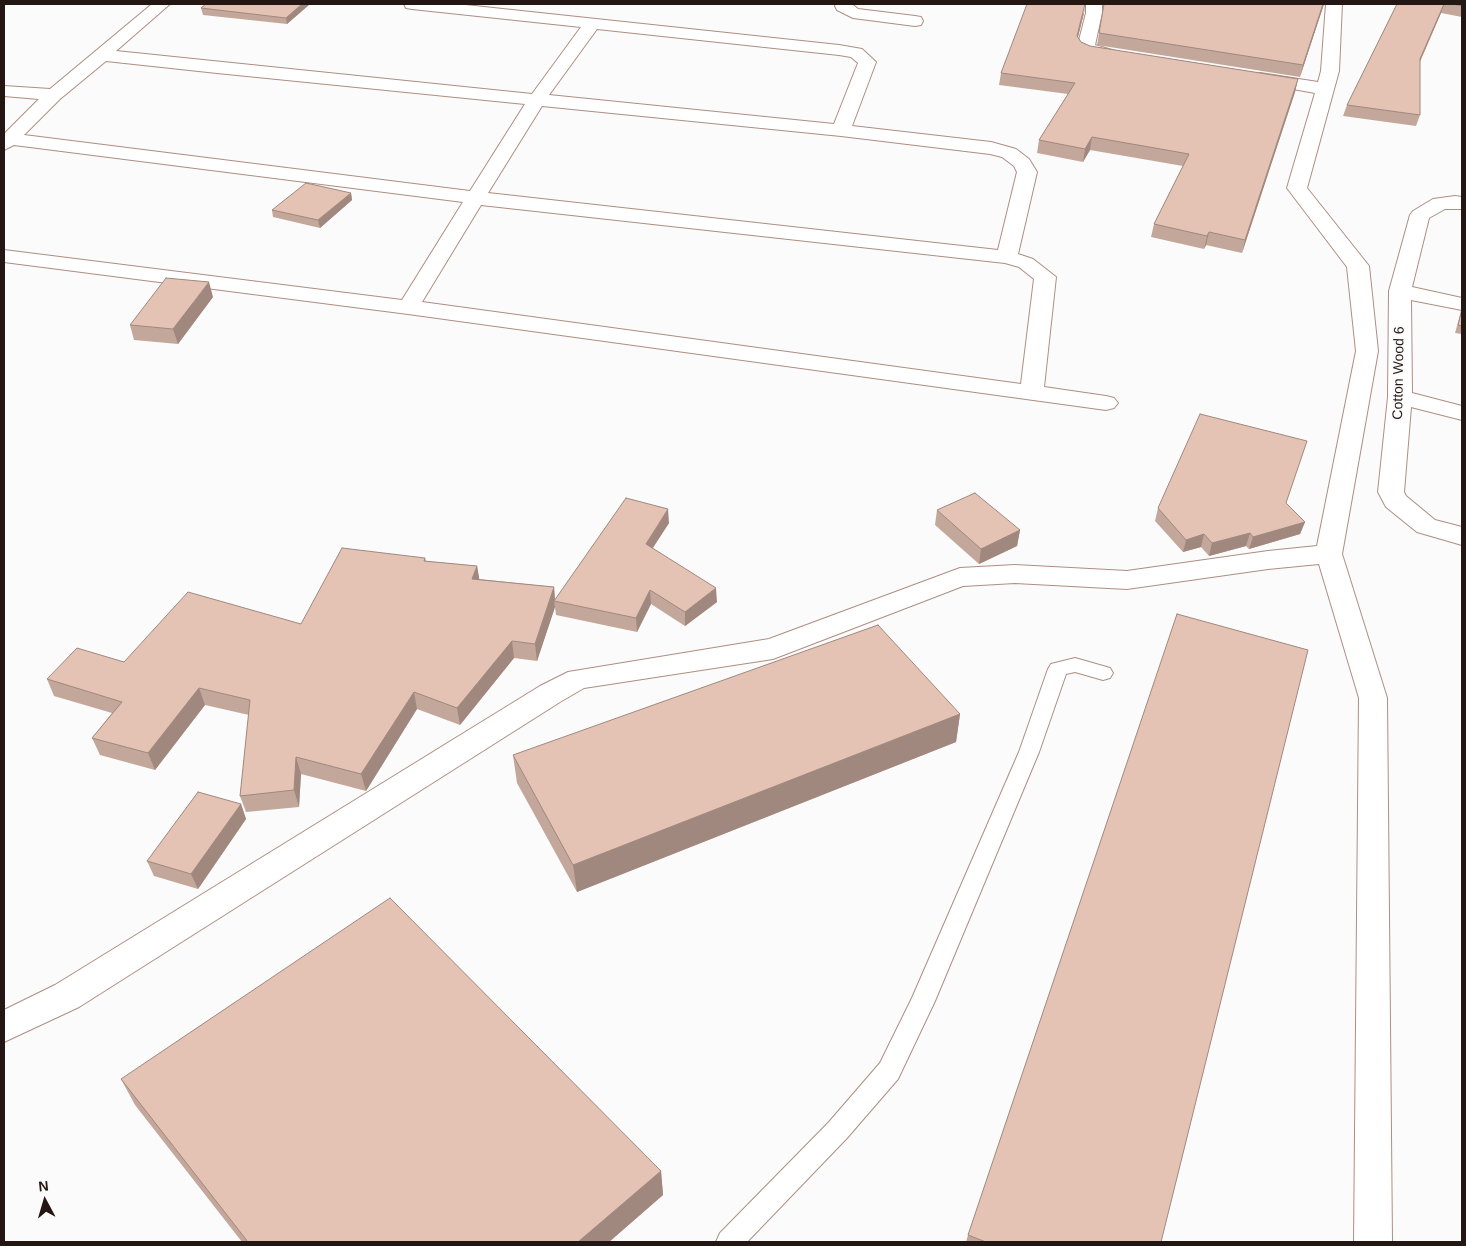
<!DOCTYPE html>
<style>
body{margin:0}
#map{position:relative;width:1466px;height:1246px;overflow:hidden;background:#fbfbfb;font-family:Arial,sans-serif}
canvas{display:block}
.frame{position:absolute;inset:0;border:5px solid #241713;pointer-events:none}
.north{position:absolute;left:20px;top:1176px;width:50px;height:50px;-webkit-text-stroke:4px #fbfbfb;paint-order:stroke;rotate:354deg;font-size:14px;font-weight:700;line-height:20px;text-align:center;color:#241713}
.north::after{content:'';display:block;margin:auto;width:18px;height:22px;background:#241713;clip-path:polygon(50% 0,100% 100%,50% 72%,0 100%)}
</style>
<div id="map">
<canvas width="1466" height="1246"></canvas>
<div class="frame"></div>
<div class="north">N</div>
</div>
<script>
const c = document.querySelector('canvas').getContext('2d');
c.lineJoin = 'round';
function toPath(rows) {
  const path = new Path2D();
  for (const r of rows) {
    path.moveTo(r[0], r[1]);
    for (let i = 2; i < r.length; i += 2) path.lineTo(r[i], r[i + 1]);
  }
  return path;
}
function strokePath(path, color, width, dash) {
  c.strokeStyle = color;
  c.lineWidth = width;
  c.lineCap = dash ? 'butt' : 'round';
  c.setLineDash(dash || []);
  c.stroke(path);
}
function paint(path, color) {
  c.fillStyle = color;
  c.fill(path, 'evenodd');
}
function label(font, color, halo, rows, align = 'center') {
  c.font = font + ' Arial,sans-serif';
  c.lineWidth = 4;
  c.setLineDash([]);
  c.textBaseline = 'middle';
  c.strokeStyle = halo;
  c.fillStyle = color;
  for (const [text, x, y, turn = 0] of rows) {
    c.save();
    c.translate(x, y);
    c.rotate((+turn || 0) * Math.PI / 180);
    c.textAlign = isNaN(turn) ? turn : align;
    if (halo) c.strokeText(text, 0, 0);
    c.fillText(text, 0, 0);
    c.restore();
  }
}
const lane = toPath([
 [1075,658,1110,668,1113,673,1110,678,1103,680,1075,672,1066,674,1039,752,935,1001,898,1079,847,1138,747,1242,716,1242,720,1233,829,1122,880,1063,912,998,1019,752,1048,669,1051,664,1075,658]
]);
const street = toPath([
 [152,4,170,4,116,51,532,94,581,27,412,9,406,8,404,4,456,4,839,45,862,49,876,62,852,126,991,142,1016,149,1029,159,1037,172,1018,254,1033,259,1056,277,1044,387,1106,396,1114,398,1118,403,1114,408,1106,410,408,314,4,262,4,250,402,300,463,202,14,145,4,150,4,134,39,99,4,96,4,86,50,89,152,4],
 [597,29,839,55,851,57,858,63,834,124,549,95,597,29],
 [106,61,217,73,525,104,470,191,24,135,60,99,106,61],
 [542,106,841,136,990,154,1002,157,1014,166,1017,172,998,250,488,193,542,106],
 [481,205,1005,263,1019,267,1034,279,1021,384,422,302,481,205],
 [836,4,852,4,858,9,915,16,921,17,923,21,921,25,915,26,853,18,837,10,835,6,836,4],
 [1086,4,1102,4,1102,13,1095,45,1122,53,1125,57,1122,61,1116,62,1110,61,1080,52,1077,48,1086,13,1086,4],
 [1326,4,1342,4,1339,71,1307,188,1369,266,1378,351,1342,554,1387,698,1392,1242,1354,1242,1359,698,1319,564,1268,569,1127,589,1015,583,963,586,773,659,584,688,560,702,79,1007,4,1042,4,1010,55,985,540,686,568,672,769,639,960,568,1015,565,1127,571,1268,551,1317,546,1356,351,1347,267,1287,188,1315,93,1260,83,1254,82,1251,78,1254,74,1260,73,1318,82,1321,71,1326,4],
 [1455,196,1462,197,1462,209,1445,209,1429,218,1412,287,1462,298,1462,310,1411,300,1412,393,1462,406,1462,420,1411,407,1404,492,1406,496,1435,520,1462,527,1462,545,1417,532,1386,507,1378,492,1388,397,1389,291,1410,215,1413,211,1433,199,1455,196]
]);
strokePath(lane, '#ae8e81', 2);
strokePath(street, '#ae8e81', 2);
paint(lane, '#fff');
paint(street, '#fff');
paint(toPath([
 [310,4,287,24,203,15,201,8],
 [1104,4,1324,4,1300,77,1097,45],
 [1397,4,1462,4,1462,17,1441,13,1420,62,1420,115,1416,126,1343,116,1347,105],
 [1084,13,1078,37,1081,42,1090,46,1298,79,1295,92,1242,253,1206,245,1204,249,1151,237,1154,224,1183,166,1090,150,1083,162,1037,153,1039,140,1068,94,999,85,1001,73],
 [351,193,352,200,320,228,273,217,272,210],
 [213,297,178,344,134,340,130,325],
 [1462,308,1462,334,1455,333],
 [1286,503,1305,522,1300,534,1249,549,1246,546,1209,556,1201,547,1183,552,1155,521,1158,508],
 [937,510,1020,530,1017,546,979,564,935,525],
 [669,523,653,548,717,602,685,626,651,604,637,632,556,615,555,607,537,661,514,658,460,725,417,709,366,791,301,774,299,807,246,812,240,796,249,715,205,705,155,770,100,755,92,738,112,713,54,696,47,679,301,624,425,558,426,561,477,566,479,579,554,587,555,600],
 [960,714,956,742,577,892,517,783,513,755],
 [241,804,246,819,198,889,154,876,147,861],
 [121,1079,661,1171,663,1195,609,1242,242,1242,135,1105],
 [968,1235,1161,1242,966,1242]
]), '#c4a79b');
paint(toPath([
 [302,4,310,4,287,24,286,18],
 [1086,4,1084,13,1075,48,1077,36],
 [1323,4,1324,4,1300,77,1303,65],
 [1444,4,1441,13,1416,70,1420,59],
 [1298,79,1295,92,1242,253,1245,240],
 [1092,137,1090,150,1083,162,1085,149],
 [351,193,352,200,320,228,318,220],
 [1209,232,1206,245,1204,249,1207,236],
 [209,282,213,297,178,344,173,329],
 [668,509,669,523,646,558,646,544],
 [1305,522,1300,534,1249,549,1253,537],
 [1020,530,1017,546,979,564,981,549],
 [1250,533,1246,546,1209,556,1212,543],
 [1204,534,1201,547,1183,552,1186,540],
 [477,566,480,583,472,579],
 [554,587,555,601,554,601,555,607,537,661,535,644],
 [716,588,717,602,685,626,685,612],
 [650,590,651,604,637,632,636,618],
 [512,641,514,658,460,725,457,708],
 [199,688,205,705,155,770,148,753],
 [414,692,417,709,366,791,361,774],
 [960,714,956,742,577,892,573,865],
 [296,757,301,774,299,807,294,790],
 [241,804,246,819,198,889,191,874],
 [661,1171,663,1195,609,1242,578,1242]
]), '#a0887e');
const building = toPath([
 [206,4,302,4,286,18,201,8,206,4],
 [1027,4,1085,4,1077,36,1081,42,1090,46,1298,79,1245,240,1209,232,1207,236,1154,224,1189,154,1092,137,1085,149,1039,140,1075,83,1001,73,1027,4],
 [1104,4,1323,4,1303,65,1099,33,1104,4],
 [1397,4,1444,4,1420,59,1420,115,1347,105,1397,4],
 [1452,4,1462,4,1462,6,1452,4],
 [306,183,351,193,318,220,272,210,306,183],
 [166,278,209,282,173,329,130,325,166,278],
 [1462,309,1462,326,1458,325,1462,309],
 [1200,414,1307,441,1286,503,1305,522,1253,537,1250,533,1212,543,1204,534,1186,540,1158,508,1200,414],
 [975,493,1020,530,981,549,937,510,975,493],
 [626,498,668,509,646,544,716,588,685,612,650,590,636,618,554,601,626,498],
 [342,548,425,558,424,561,477,566,472,579,554,587,535,644,512,641,457,708,414,692,361,774,296,757,294,790,240,796,250,700,199,688,148,753,92,738,122,702,47,679,77,648,124,662,188,592,301,624,342,548],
 [1177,614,1308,650,1161,1242,986,1242,968,1235,1177,614],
 [878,625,960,714,573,865,513,755,878,625],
 [198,792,241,804,191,874,147,861,198,792],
 [390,898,661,1171,578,1242,248,1242,121,1079,390,898]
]);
paint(building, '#e4c2b4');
strokePath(building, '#a0887e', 1);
label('14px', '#241713', '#fbfbfb', [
 ["Cotton Wood 6",1399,373,-89]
]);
</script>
